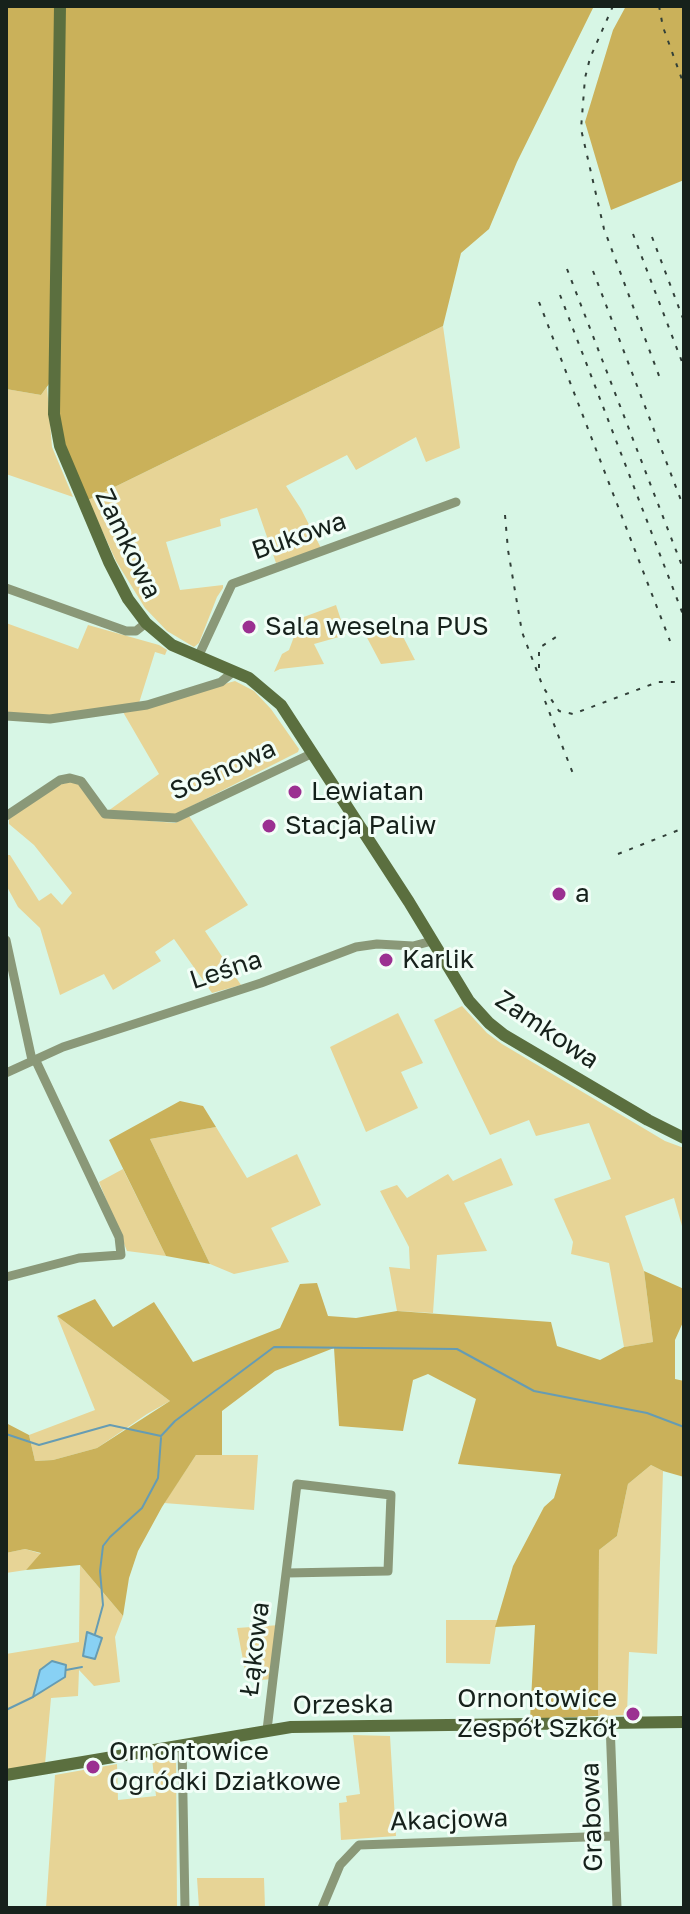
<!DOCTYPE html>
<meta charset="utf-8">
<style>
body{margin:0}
#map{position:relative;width:690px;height:1914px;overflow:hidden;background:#d7f6e5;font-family:"Golos Text",sans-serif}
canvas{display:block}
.frame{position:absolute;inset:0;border:8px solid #16211b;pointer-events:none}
</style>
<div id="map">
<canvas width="690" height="1914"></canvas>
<div class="frame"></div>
</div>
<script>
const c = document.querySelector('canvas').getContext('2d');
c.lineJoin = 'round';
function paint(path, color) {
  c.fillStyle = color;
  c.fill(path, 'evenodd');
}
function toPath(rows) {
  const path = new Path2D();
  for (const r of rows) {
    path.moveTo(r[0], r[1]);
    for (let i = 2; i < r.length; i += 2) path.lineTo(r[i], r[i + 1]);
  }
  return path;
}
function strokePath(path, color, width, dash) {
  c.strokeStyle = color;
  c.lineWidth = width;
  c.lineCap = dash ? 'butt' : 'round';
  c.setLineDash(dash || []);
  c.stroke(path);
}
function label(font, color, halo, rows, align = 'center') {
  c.font = font + ' "Golos Text",sans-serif';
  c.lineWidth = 6;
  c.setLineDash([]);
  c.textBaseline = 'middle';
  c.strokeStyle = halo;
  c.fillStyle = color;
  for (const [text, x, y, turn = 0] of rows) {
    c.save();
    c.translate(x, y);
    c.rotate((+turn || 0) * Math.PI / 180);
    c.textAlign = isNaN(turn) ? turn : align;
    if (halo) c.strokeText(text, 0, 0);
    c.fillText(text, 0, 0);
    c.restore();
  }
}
paint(toPath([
 [443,326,460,448,426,462,416,437,356,470,347,455,286,486,301,509,321,548,276,563,257,508,220,519,221,526,166,542,180,590,223,585,223,588,217,597,199,643,194,647,167,631,145,608,116,561,88,500],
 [47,387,52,447,73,497,6,474,6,389,41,395],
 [336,605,346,635,314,644,324,664,280,669,274,672,282,654,289,650,301,618],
 [395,621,415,660,381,664,364,632],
 [6,623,78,649,88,625,159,645,167,650,165,655,155,652,139,703,46,717,6,714],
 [235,681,254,691,271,709,299,749,298,752,174,815,108,811,159,774,123,712],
 [70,782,79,784,103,817,175,823,189,816,248,905,205,931,241,985,212,993,174,939,155,952,161,961,113,990,104,974,60,995,40,928,18,907,6,885,6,855,10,855,39,901,51,893,62,905,72,893,34,845,9,824,9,817,58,785],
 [462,1006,487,1033,502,1044,665,1141,684,1148,684,1233,674,1198,625,1216,644,1271,653,1342,624,1347,609,1263,571,1254,573,1242,554,1199,611,1179,589,1123,536,1136,529,1120,490,1135,434,1020],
 [398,1013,423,1063,401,1072,418,1108,366,1132,330,1047],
 [216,1127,247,1178,297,1154,321,1205,271,1228,289,1262,234,1274,210,1264,150,1139],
 [501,1158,513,1185,464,1203,487,1251,437,1255,433,1313,397,1311,389,1267,410,1269,409,1247,380,1191,397,1185,407,1198,448,1174,453,1181],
 [123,1169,166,1256,127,1251,99,1182],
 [57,1316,170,1401,147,1414,97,1448,53,1460,35,1461,29,1435,95,1410],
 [196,1455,258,1455,254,1510,164,1503],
 [651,1465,663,1471,657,1654,629,1652,627,1715,598,1716,599,1550,617,1536,628,1484],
 [25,1549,42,1554,26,1570,6,1573,6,1553],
 [80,1565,123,1616,115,1637,120,1682,94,1686,79,1670,78,1696,51,1698,45,1764,6,1771,6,1654,79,1642],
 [446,1620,497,1620,490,1664,446,1663],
 [280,1625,273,1679,247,1681,237,1628],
 [353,1735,390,1736,396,1836,341,1840,339,1803,347,1802,346,1796,360,1794],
 [176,1754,177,1908,46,1908,55,1775,117,1764,118,1800,156,1796,152,1758],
 [197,1878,264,1878,265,1908,199,1908]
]), '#e7d496');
paint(toPath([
 [6,6,594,6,517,162,489,229,461,253,443,326,88,500,65,447,58,415,57,373,41,395,6,389],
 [626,6,684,6,684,180,611,210,585,122,613,30],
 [180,1101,203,1106,216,1127,150,1139,210,1264,166,1256,109,1140],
 [644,1271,684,1289,684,1320,675,1340,675,1379,684,1381,684,1477,663,1471,651,1465,628,1484,617,1536,599,1550,598,1716,530,1719,535,1625,495,1627,513,1566,544,1507,554,1498,561,1474,458,1464,476,1399,428,1374,413,1380,403,1431,339,1426,334,1348,275,1371,222,1411,222,1455,196,1455,162,1507,138,1551,129,1578,123,1616,80,1565,26,1570,41,1553,25,1549,6,1553,6,1423,29,1435,35,1461,53,1460,97,1448,170,1401,57,1316,95,1299,113,1327,154,1302,193,1362,280,1328,300,1284,317,1283,328,1316,356,1318,397,1311,551,1322,557,1346,600,1360,624,1347,653,1342]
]), '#cab15a');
const water = toPath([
 [87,1632,102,1638,95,1659,83,1656,87,1632],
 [52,1661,66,1665,65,1677,33,1697,40,1670,52,1661]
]);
paint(water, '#88d1f4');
strokePath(water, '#669cb3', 2);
strokePath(toPath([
 [6,1434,39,1445,110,1425,161,1436,175,1421,274,1347,457,1349,534,1391,647,1413,684,1427],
 [95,1634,103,1605,100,1571,103,1546,110,1537,142,1508,158,1478,161,1438],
 [66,1670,82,1667],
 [6,1710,33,1697]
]), '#669cb3', 2);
strokePath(toPath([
 [6,588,126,631,136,631,146,623],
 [198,657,232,584,456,502],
 [6,716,50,719,147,705,221,682,234,671],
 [6,816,60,780,70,778,81,781,105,814,176,818,313,753],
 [6,940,32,1060],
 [6,1073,63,1047,261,983,356,947,377,944,413,946,432,941],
 [6,1277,79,1258,121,1255,119,1237,35,1059],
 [610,1723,617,1908],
 [267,1730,273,1679,297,1484,391,1495,388,1571,287,1573],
 [182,1745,185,1908],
 [322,1908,340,1865,359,1845,614,1836]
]), '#8a9878', 9);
strokePath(toPath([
 [60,6,54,414,60,446,109,562,128,599,146,623,172,645,249,678,281,705,409,902,469,1001,489,1023,504,1035,648,1120,684,1138],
 [6,1775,291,1727,684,1722]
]), '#5b6f3f', 12);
strokePath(toPath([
 [613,6,590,58,585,78,581,129,604,229,661,381],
 [659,6,663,27,684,85],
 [633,234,684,367],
 [652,237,684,321],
 [567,269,684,571],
 [593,271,684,508],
 [560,295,684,617],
 [539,302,670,641],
 [505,515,508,550,522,632,543,687,559,711,573,714,658,682,684,682],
 [539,668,539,648,556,637],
 [545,701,575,779],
 [618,854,684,828]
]), '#324039', 2, [4, 8]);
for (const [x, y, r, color] of [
 [249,627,8,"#9b3091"],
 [295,792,8,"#9b3091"],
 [269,826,8,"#9b3091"],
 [559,894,8,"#9b3091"],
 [386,960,8,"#9b3091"],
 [633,1714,8,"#9b3091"],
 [93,1767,8,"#9b3091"]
]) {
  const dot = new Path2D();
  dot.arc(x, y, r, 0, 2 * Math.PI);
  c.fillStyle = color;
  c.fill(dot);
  strokePath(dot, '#f2fef7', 3);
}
label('26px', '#16211b', '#f2fef7', [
 ["Bukowa",299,536,-19],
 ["Zamkowa",128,544,64],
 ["Sosnowa",223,770,-24],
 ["Leśna",226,970,-18],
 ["Zamkowa",547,1030,34],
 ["Łąkowa",255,1649,-83],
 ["Orzeska",343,1705,-1],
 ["Grabowa",592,1817,-92],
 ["Akacjowa",449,1820,-2]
]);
label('26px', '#16211b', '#f2fef7', [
 ["Sala weselna PUS",265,627],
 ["Lewiatan",311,792],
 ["Stacja Paliw",285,826],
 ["a",575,894],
 ["Karlik",402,960],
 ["Ornontowice",617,1699,"right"],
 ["Zespół Szkół",617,1729,"right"],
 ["Ornontowice",109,1752],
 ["Ogródki Działkowe",109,1782]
], 'left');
</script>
